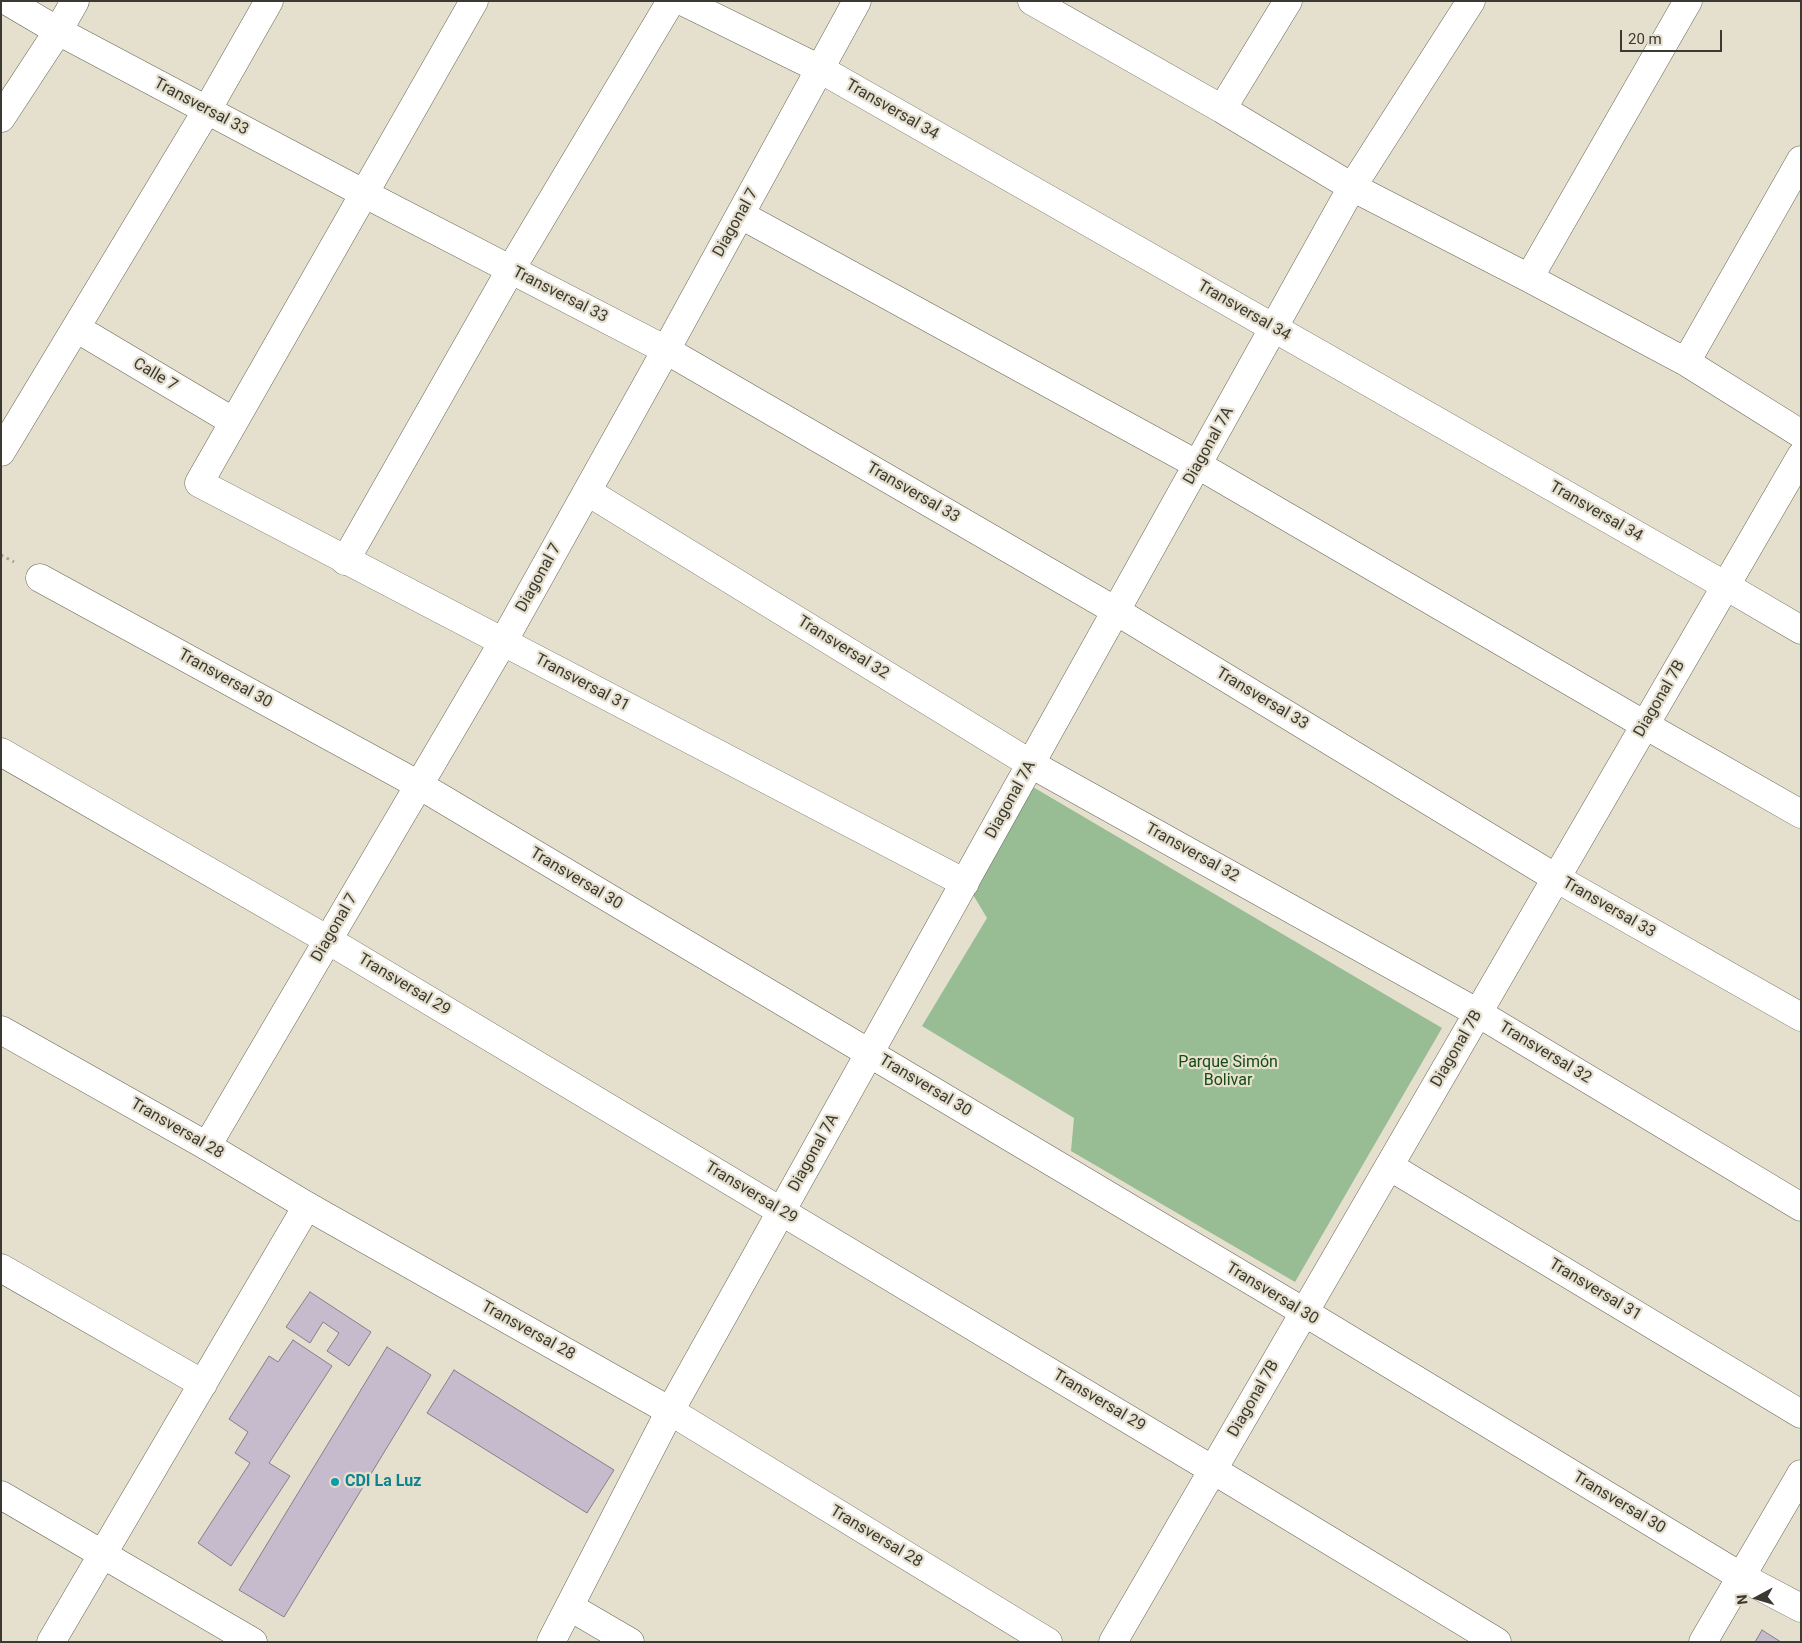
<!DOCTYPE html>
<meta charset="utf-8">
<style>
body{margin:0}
#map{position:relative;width:1802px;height:1643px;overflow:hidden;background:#e5dfcd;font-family:Roboto,sans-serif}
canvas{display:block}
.frame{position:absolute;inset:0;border:2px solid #3b3932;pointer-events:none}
.north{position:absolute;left:1732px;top:1573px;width:50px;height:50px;-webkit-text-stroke:4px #e5dfcd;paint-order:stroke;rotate:264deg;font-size:14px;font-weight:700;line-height:20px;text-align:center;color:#3b3932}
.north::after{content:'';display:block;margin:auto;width:18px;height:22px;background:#3b3932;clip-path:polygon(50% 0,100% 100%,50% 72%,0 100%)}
.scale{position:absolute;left:1620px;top:30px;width:102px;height:22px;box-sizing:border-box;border:2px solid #3b3932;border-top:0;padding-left:6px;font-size:15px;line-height:18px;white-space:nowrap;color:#3b3932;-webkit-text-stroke:4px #e5dfcd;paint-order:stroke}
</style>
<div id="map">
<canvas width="1802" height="1643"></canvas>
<div class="frame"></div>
<div class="north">N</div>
<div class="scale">20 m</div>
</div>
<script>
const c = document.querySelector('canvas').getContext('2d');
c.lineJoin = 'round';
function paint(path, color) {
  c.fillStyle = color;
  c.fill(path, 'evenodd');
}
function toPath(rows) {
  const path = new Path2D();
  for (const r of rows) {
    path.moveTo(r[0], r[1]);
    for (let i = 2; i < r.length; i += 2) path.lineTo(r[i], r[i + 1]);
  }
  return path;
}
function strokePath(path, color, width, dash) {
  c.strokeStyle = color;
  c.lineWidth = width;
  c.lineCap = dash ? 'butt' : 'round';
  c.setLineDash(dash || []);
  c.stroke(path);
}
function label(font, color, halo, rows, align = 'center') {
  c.font = font + ' Roboto,sans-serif';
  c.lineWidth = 4.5;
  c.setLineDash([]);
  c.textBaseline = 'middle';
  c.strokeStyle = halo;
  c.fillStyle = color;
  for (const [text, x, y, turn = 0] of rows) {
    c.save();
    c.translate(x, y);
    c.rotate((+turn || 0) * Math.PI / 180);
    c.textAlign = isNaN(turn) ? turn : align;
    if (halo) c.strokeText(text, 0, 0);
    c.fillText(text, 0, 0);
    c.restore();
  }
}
paint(toPath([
 [1033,787,1442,1028,1295,1282,1071,1151,1074,1118,922,1026,987,918,972,893]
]), '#98bc94');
const building = toPath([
 [310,1292,371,1332,349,1366,327,1351,339,1333,323,1322,310,1343,286,1327,310,1292],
 [293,1340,332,1366,269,1463,290,1476,231,1566,198,1543,250,1463,235,1453,248,1432,229,1419,269,1356,278,1362,293,1340],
 [387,1347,431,1375,284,1617,239,1590,387,1347],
 [454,1370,614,1470,587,1513,427,1413,454,1370],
 [1762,1630,1781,1642,1755,1642,1762,1630]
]);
paint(building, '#c5bbcc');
strokePath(building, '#867d8c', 1);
const minor = toPath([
 [7,1,58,31,365,194,666,350,1116,611,1556,878,1801,1017],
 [474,1,199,483,965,883],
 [682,1,820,69,1726,586,1801,630],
 [1032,1,1222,109,1352,187,1529,278,1686,362,1801,434],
 [1222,109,1288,1],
 [1,118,58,31,75,1],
 [741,215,1198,465,1645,725,1801,814],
 [1529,278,1688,1],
 [76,328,234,422],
 [1686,362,1801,160],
 [1,452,207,110,269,1],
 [588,492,1031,764,1478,1013,1801,1207],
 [345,561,511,269,671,1],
 [40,578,419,785,1304,1312,1740,1576,1801,1608],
 [1,752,328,940,1213,1470,1497,1642],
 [207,1146,503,642,666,350,857,1],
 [1389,1166,1801,1414],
 [1,1268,203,1384],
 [1,1495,253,1642],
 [570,1607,630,1642],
 [51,1642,307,1206],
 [551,1642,670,1411,1352,187,1471,1],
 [1113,1642,1801,456],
 [1703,1642,1801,1474]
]);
const major = toPath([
 [1,1030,207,1146,307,1206,670,1411,1048,1642]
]);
strokePath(minor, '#696554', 29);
strokePath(major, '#696554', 29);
strokePath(toPath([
 [1,555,14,562]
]), '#a7a395', 3, [2.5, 4]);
strokePath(minor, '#fff', 28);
strokePath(major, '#fff', 28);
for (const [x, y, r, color] of [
 [335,1482,5,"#0f9aa8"]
]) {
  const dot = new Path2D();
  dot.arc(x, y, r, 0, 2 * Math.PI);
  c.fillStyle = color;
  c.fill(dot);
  strokePath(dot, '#e5dfcd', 2);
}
label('16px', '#3b3932', '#e5dfcd', [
 ["Transversal 33",201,107,28],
 ["Transversal 34",892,110,30],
 ["Diagonal 7",736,223,-61],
 ["Transversal 33",560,295,27],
 ["Transversal 34",1244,311,30],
 ["Calle 7",155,375,31],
 ["Diagonal 7A",1209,446,-61],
 ["Transversal 33",913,493,30],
 ["Transversal 34",1596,512,30],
 ["Diagonal 7",539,578,-61],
 ["Transversal 32",843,648,32],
 ["Transversal 30",225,679,29],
 ["Transversal 31",582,683,28],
 ["Transversal 33",1262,699,31],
 ["Diagonal 7B",1660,699,-60],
 ["Diagonal 7A",1011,800,-61],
 ["Transversal 32",1192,853,29],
 ["Transversal 30",576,879,31],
 ["Transversal 33",1609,908,30],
 ["Diagonal 7",335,928,-60],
 ["Transversal 29",404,985,31],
 ["Diagonal 7B",1457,1049,-60],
 ["Transversal 32",1545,1053,31],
 ["Transversal 30",925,1086,31],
 ["Transversal 28",177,1129,30],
 ["Diagonal 7A",814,1153,-61],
 ["Transversal 29",751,1193,31],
 ["Transversal 31",1595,1290,31],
 ["Transversal 30",1272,1294,31],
 ["Transversal 28",528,1331,29],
 ["Diagonal 7B",1254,1399,-60],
 ["Transversal 29",1099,1401,31],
 ["Transversal 30",1619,1503,31],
 ["Transversal 28",876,1537,31]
]);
label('16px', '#154b12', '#e5dfcd', [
 ["Parque Simón",1228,1063],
 ["Bolivar",1228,1081]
]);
label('bold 16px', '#0d838f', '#e5dfcd', [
 ["CDI La Luz",345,1482]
], 'left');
</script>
